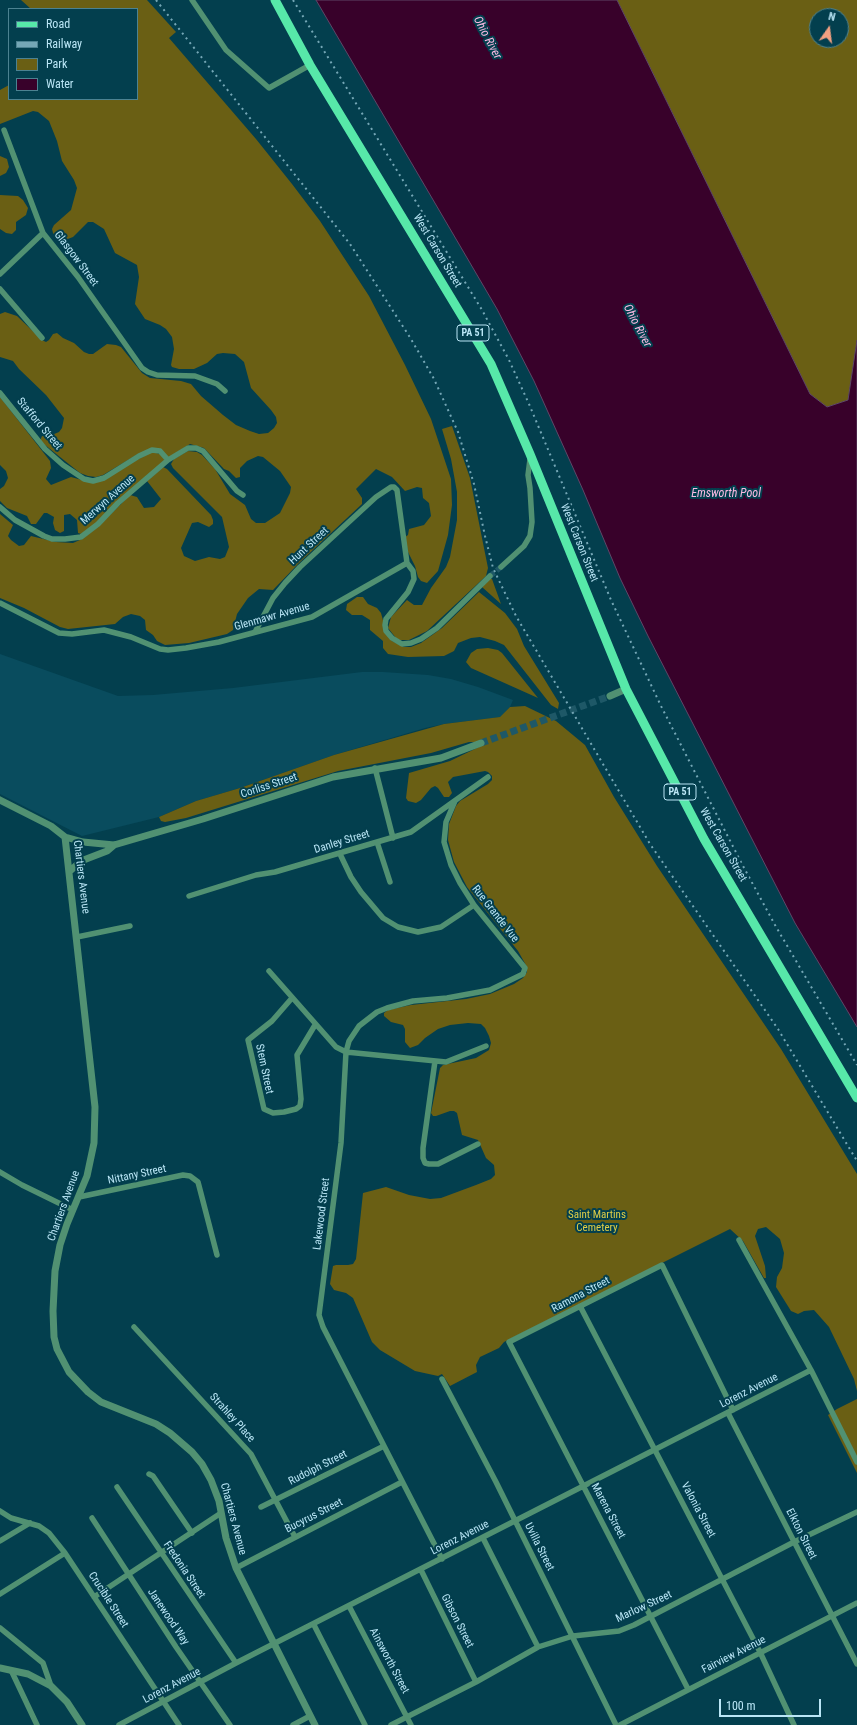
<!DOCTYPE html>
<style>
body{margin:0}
#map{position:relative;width:857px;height:1725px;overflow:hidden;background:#033f4e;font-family:"Roboto Condensed",sans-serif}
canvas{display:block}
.legend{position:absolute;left:8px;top:8px;width:130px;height:92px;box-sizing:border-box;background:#033f4e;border:1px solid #4c8291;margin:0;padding:5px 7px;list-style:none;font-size:12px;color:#bae6f6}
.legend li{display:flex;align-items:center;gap:8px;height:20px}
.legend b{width:20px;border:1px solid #4c8291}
.north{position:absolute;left:809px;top:8px;width:40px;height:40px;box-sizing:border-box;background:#033f4e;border:1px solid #4c8291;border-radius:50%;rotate:14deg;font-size:11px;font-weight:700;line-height:16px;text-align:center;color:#bae6f6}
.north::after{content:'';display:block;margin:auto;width:14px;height:18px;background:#f2a081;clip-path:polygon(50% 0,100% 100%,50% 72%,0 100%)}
.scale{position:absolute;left:719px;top:1699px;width:102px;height:18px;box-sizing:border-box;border:2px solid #bae6f6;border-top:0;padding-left:5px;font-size:12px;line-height:14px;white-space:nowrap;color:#bae6f6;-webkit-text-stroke:3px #033f4e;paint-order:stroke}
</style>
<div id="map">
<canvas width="857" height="1725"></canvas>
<ul class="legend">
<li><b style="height:5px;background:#57e8a9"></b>Road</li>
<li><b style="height:5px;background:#75a7b6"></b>Railway</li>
<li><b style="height:11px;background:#6a5f14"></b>Park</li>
<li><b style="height:11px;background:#38012a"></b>Water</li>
</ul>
<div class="north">N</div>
<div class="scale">100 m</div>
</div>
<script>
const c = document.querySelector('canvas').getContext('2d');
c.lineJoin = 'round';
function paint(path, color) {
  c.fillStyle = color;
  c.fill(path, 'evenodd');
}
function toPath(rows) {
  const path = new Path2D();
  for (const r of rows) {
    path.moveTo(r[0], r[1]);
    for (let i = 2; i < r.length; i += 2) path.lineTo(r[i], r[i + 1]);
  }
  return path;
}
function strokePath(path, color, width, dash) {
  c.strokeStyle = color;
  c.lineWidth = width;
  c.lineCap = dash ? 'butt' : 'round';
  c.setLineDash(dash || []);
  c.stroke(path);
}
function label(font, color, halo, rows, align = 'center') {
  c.font = font + ' "Roboto Condensed",sans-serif';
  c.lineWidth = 4;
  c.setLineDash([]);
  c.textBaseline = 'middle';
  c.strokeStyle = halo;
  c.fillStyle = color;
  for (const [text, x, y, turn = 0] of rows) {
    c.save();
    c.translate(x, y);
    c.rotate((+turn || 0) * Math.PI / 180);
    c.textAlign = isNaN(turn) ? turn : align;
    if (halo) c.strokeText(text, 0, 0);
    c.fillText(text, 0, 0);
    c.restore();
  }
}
paint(toPath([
 [0,654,118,696,153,695,233,688,362,672,383,672,428,675,451,679,478,687,513,700,510,707,501,717,444,724,425,728,334,755,240,788,196,801,159,817,82,836,0,794]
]), '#094c5e');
paint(toPath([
 [21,0,147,0,176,32,169,38,256,139,292,184,320,221,369,296,405,365,431,419,451,479,452,505,448,535,438,571,427,583,421,581,418,577,415,566,408,552,405,537,408,535,409,529,424,525,431,516,429,503,423,498,422,488,417,487,405,491,392,477,376,469,356,489,362,498,362,504,299,563,273,590,259,589,248,598,237,614,233,630,227,634,189,643,165,645,157,641,153,635,146,630,145,620,140,616,131,614,123,617,115,624,68,629,60,627,24,608,0,598,0,514,13,525,8,536,11,540,19,546,24,545,31,536,56,542,73,543,82,539,99,526,130,495,137,497,144,508,154,507,161,499,147,481,163,467,167,469,211,515,213,520,213,524,209,527,198,522,192,523,181,548,184,556,195,561,209,557,220,559,225,557,229,547,222,517,173,468,171,464,174,459,188,451,197,452,202,455,215,469,230,494,245,505,251,519,256,523,265,523,280,513,290,493,291,487,280,471,263,457,258,456,247,461,240,468,240,477,236,478,229,471,224,469,204,448,190,444,168,458,161,450,138,454,103,475,96,477,88,476,80,473,40,441,42,436,47,437,59,432,62,428,64,418,46,395,19,369,13,361,0,357,0,314,5,312,17,316,42,340,46,342,49,340,53,334,57,333,63,338,74,343,84,352,89,354,93,354,107,344,116,345,121,347,142,373,150,378,181,381,191,384,201,396,223,415,236,425,250,431,259,434,268,433,274,428,277,423,276,417,271,410,251,388,244,362,235,354,223,353,217,354,207,363,194,369,179,369,172,367,171,365,174,349,172,337,166,329,160,325,145,319,135,304,139,277,137,265,115,253,104,229,93,222,88,222,73,237,65,240,56,237,53,233,52,229,54,225,71,210,77,188,74,180,62,161,57,141,49,121,38,112,33,111,0,124,0,90,9,85,9,99,137,99,137,9,31,9],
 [617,0,857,0,857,340,848,400,827,407,810,394],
 [817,16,841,16,841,40,817,40],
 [0,156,7,159,9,167,6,173,0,176],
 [0,195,18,196,23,200,28,208,26,215,16,222,16,230,12,234,6,233,0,229],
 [0,397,50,461,51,468,46,479,51,485,71,477,93,483,152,452,160,454,165,460,97,523,81,534,78,533,77,520,70,514,64,515,64,531,60,533,55,530,53,523,54,517,47,513,44,513,36,524,31,524,27,516,7,508,0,501,0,489,4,486,8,478,6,471,0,465],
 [452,426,470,478,488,568,486,576,427,631,409,640,400,640,396,638,388,628,391,617,407,600,414,605,422,605,431,588,446,567,450,557,457,520,457,492,451,459,442,429],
 [490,579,492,579,501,604,482,587],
 [479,592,505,613,517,629,524,646,559,703,558,709,551,705,504,645,495,641,480,637,471,638,458,643,454,651,444,656,408,657,388,654,383,648,383,641,370,630,370,620,362,615,352,615,346,610,347,604,357,597,363,597,368,604,377,608,381,613,387,635,392,641,404,647,411,647,421,643,442,628],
 [488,648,498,650,502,653,538,698,471,668,466,662,471,653,477,649],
 [525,706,556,721,585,745,614,797,657,866,781,1049,857,1174,857,1391,854,1379,829,1327,814,1310,804,1311,798,1314,791,1311,776,1287,777,1277,782,1268,784,1253,780,1239,766,1227,758,1229,755,1236,765,1266,766,1278,764,1278,743,1241,730,1229,504,1342,499,1348,480,1357,476,1365,477,1372,450,1386,442,1374,438,1376,415,1371,380,1350,372,1342,353,1298,346,1293,334,1290,330,1284,333,1266,336,1265,348,1265,353,1264,356,1259,363,1193,386,1187,409,1195,430,1199,441,1198,476,1185,491,1179,495,1175,494,1165,486,1158,478,1140,462,1135,457,1113,454,1111,450,1111,436,1116,433,1116,431,1113,440,1068,443,1065,476,1058,489,1050,491,1043,489,1036,485,1028,481,1024,468,1023,450,1025,438,1029,425,1038,418,1045,410,1048,405,1042,405,1029,403,1025,391,1022,384,1016,384,1013,388,1010,411,1005,466,999,490,994,514,984,523,978,527,972,527,967,518,951,467,887,454,862,448,840,449,824,456,806,460,801,488,784,492,780,492,776,488,772,485,771,453,777,448,782,452,793,449,797,444,797,438,788,435,786,431,788,421,800,416,803,408,801,406,798,409,773,450,761,481,746,478,742,469,742,431,753,338,771,186,818,165,822,161,821,159,817,196,801,240,788,334,755,444,724,500,717,510,707],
 [857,1399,857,1473,828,1415,837,1409]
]), '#6a5f14');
const water = toPath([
 [316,0,617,0,810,394,827,407,848,400,857,340,857,1027,795,923,648,636,620,578,583,490,534,381,497,309,316,0]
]);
paint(water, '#38012a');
strokePath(water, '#5f4667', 1);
strokePath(toPath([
 [490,576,501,567]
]), '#1e5867', 5.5, [5.5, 3]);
strokePath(toPath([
 [481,743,610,696]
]), '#1e5867', 7, [7, 3.5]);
strokePath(toPath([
 [192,0,226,50,269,88,310,65],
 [4,130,43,233,78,277,142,368,148,372,157,375,195,376,217,384,225,391],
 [0,274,43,233],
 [0,289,42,338],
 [0,393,45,449,63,465,84,479,93,481,104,478,139,456,152,450,160,451,168,460],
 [0,507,15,520,44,536,52,539,65,539,81,537,98,524,118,503,168,460,188,448,196,448,203,451,237,491,243,495],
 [501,567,524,546,530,536,532,522,530,488,528,475,530,459],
 [0,603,59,633,72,634,104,630,131,637,160,649,168,650,186,648,219,642,312,617,407,563,413,571,414,579,408,592,386,619,385,625,386,631,392,638,402,644,411,643,421,639,437,628,490,576],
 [255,632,273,598,285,583,300,567,376,497,391,487,394,487,397,490,407,563],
 [375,768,393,838],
 [377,842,390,882],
 [340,854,351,877,361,892,383,918,398,927,418,932,441,927,474,905],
 [189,896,256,875,275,872,411,832,488,777],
 [77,937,130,926],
 [269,971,336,1047,346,1052,446,1062,486,1046],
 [292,998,272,1021,248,1040,264,1109,273,1113,284,1112,296,1109,300,1106,301,1099,297,1055,315,1025],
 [435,1061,423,1148,423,1158,425,1163,429,1164,438,1164,478,1144],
 [0,1172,22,1185,73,1210],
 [79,1197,183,1175,190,1176,198,1182,217,1255],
 [739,1240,811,1370,857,1462],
 [580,1306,760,1652,794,1725],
 [134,1327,251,1454,295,1537],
 [442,1379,496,1482,616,1725],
 [728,1413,857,1664],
 [149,1474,153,1476,192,1533],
 [117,1487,236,1663],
 [261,1507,384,1446],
 [0,1511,11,1518,39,1526,49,1533,65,1553,179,1725],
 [92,1518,176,1647,230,1725],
 [483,1538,538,1647],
 [0,1541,30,1523],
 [442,1559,323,1327,319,1315,341,1143,346,1052,349,1041,359,1026,377,1012,387,1008,413,1001,447,998,490,990,523,974,525,968,474,905,460,883,451,865,444,842,446,822,455,801],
 [236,1568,402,1482],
 [421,1570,476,1682],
 [0,1594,65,1553],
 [94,1597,221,1513],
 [349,1606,411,1725],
 [314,1625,365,1725],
 [0,1628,43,1663,51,1686],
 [11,1670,37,1725],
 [688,1689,509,1342,662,1265,733,1410],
 [119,1725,236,1663,811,1370],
 [293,1725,310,1716],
 [391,1725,476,1682,538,1647,573,1636,619,1631,634,1625,794,1542,857,1512],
 [620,1725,857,1603]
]), '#519172', 5.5);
strokePath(toPath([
 [610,696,626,689],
 [0,800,51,826,65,837,95,1107,94,1143,87,1176,67,1224,60,1245,55,1271,53,1311,54,1337,57,1349,69,1372,88,1392,101,1402,156,1424,170,1433,192,1452,202,1464,211,1480,219,1501,226,1538,236,1568,315,1725],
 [65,837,83,842,114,845,203,819,333,777,441,758,481,743],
 [70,871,81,861,107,851,114,845],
 [0,1668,28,1674,51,1686,67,1702,82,1725]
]), '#519172', 7);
strokePath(toPath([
 [275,0,310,65,491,364,530,454,626,689,704,839,857,1098]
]), '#57e8a9', 9);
strokePath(toPath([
 [156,0,350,244,411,339,434,379,458,432,474,484,485,536,493,568,516,616,650,844,778,1029,857,1161],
 [293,0,482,310,509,360,529,404,611,600,661,706,743,866,775,925,857,1065]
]), '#75a7b6', 2, [2, 4]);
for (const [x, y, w] of [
 [473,333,32],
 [680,792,32]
]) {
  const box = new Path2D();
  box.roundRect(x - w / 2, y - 8, w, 16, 3);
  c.fillStyle = '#033f4e';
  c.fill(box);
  strokePath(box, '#bae6f6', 1);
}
label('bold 10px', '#bae6f6', null, [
 ["PA 51",473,333],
 ["PA 51",680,792]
]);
label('11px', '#bae6f6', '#033f4e', [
 ["West Carson Street",437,251,59],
 ["Glasgow Street",76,259,53],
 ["Stafford Street",39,424,50],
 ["Merwyn Avenue",108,500,-42],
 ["West Carson Street",579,543,68],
 ["Hunt Street",309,546,-43],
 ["Glenmawr Avenue",272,617,-16],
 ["Corliss Street",269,786,-18],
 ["Danley Street",342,842,-17],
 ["West Carson Street",723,845,60],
 ["Chartiers Avenue",81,877,83],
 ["Rue Grande Vue",495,914,52],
 ["Stem Street",264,1069,78],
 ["Nittany Street",137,1175,-12],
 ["Chartiers Avenue",64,1206,-70],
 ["Lakewood Street",322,1214,-83],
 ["Ramona Street",581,1295,-28],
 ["Lorenz Avenue",749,1391,-27],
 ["Strahley Place",232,1418,48],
 ["Rudolph Street",318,1468,-27],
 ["Valonia Street",698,1510,62],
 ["Marena Street",608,1511,62],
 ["Bucyrus Street",314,1516,-27],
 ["Chartiers Avenue",233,1519,75],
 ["Elkton Street",801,1534,63],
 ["Lorenz Avenue",460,1538,-27],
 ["Uvilla Street",539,1547,63],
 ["Fredonia Street",184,1570,56],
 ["Crucible Street",108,1600,57],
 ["Marlow Street",644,1607,-25],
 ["Janewood Way",168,1617,56],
 ["Gibson Street",457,1621,63],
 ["Fairview Avenue",734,1655,-27],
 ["Ainsworth Street",389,1661,62],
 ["Lorenz Avenue",172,1686,-28]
]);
label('11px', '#e2cf47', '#033f4e', [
 ["Saint Martins",597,1215],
 ["Cemetery",597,1228]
]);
label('italic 12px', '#fbbae3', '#033f4e', [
 ["Ohio River",487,38,62],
 ["Ohio River",637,326,62],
 ["Emsworth Pool",726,494]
]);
</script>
